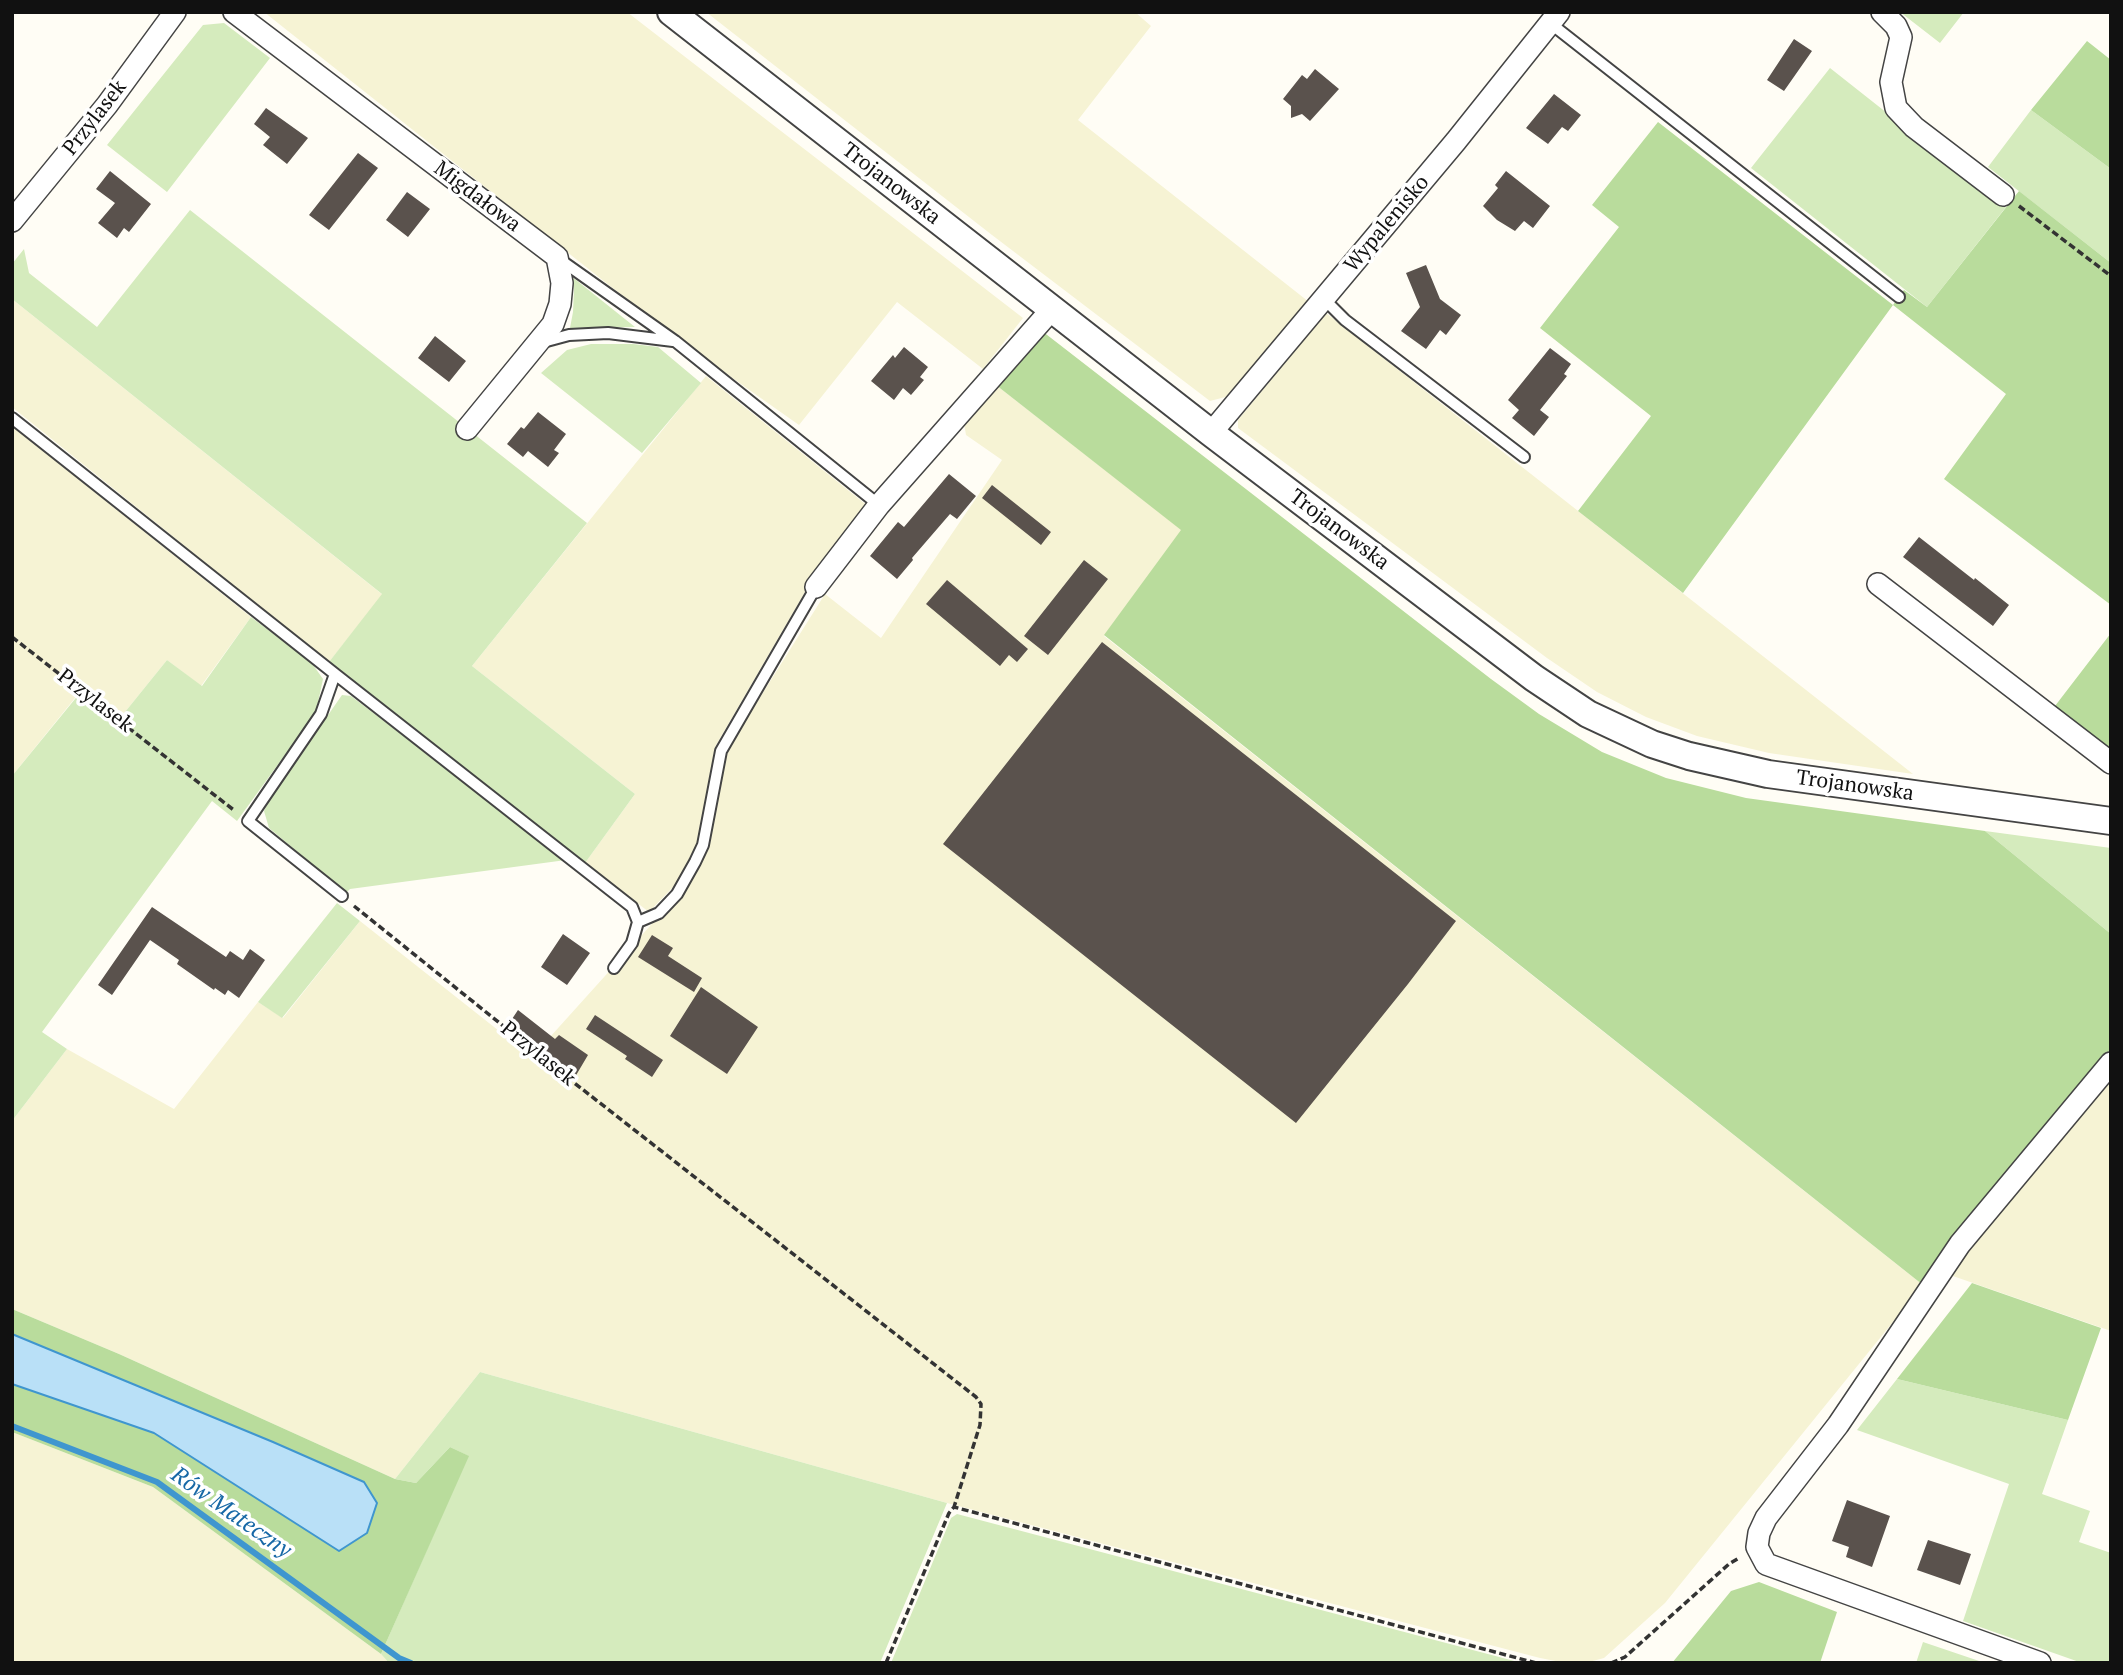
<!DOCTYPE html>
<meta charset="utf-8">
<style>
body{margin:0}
#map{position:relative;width:2123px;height:1675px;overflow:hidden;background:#fffdf5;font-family:"PT Serif",serif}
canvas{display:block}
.frame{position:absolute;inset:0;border:14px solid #111;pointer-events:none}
</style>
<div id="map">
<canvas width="2123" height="1675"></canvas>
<div class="frame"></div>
</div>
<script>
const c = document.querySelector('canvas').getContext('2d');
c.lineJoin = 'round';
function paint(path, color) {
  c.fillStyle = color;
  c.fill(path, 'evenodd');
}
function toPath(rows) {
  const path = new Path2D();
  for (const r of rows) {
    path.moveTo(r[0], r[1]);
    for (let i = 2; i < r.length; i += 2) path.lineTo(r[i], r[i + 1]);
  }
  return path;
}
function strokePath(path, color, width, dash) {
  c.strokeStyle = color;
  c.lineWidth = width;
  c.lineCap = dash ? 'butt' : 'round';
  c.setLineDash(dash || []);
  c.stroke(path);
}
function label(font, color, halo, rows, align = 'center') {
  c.font = font + ' "PT Serif",serif';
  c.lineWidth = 7;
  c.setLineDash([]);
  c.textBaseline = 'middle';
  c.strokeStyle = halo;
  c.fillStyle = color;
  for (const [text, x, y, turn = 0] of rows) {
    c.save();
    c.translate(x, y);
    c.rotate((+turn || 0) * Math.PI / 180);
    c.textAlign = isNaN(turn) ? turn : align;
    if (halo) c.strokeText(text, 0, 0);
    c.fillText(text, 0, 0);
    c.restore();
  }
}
paint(toPath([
 [264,12,627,12,1023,318,983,369,897,302,799,425,714,365,610,286],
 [706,12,1135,12,1151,26,1078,120,1309,302,1233,395,1210,401,992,235],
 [12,299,383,595,329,662,12,407],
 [1326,313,1913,774,1769,753,1697,736,1646,717,1597,692,1547,658,1238,428,1238,420],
 [706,376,869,507,812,580,715,747,698,847,676,884,649,912,585,863,635,794,472,666],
 [996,385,1182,530,1104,636,1923,1285,1665,1603,1604,1658,1585,1663,1566,1663,1540,1658,947,1503,480,1372,395,1479,119,1354,12,1309,12,1121,67,1049,174,1109,258,1002,283,1018,360,921,532,1057,650,926,706,852,721,767,730,745,825,594,881,638,1002,460,966,435,964,423],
 [12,426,251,617,201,686,167,660,121,717,83,688,12,776],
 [2111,1075,2111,1331,1950,1275],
 [12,1432,153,1487,381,1654,389,1663,12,1663]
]), '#f6f3d4');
paint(toPath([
 [1900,12,1964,12,1940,43],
 [224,23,270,58,167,192,107,145,203,25],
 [1830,68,2006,207,1927,307,1751,168],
 [2031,110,2111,169,2111,263,1988,167],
 [190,210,587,523,472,666,635,794,585,863,329,662,382,594,12,299,12,264,24,249,29,273,97,327],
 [571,276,635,327,570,328,573,312,574,290],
 [591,344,633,344,658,347,701,383,642,453,541,373,567,350],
 [251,617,311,662,323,679,316,712,237,821,212,801,42,1032,67,1049,12,1121,12,776,84,688,121,717,167,660,202,686],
 [342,695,351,696,566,860,350,889,346,893,269,828,264,811,271,797],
 [1985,831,2111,848,2111,934],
 [337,903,360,921,282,1018,258,1002],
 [480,1372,947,1503,880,1663,389,1663,381,1654,468,1456,450,1447,416,1483,395,1479],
 [1897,1379,2068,1420,2042,1494,2090,1511,2079,1542,2111,1553,2111,1663,2082,1663,1963,1621,2009,1484,1857,1430],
 [957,1514,1522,1663,891,1663,951,1518],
 [1923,1642,1985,1663,1916,1663]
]), '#d5ebbd');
paint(toPath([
 [2087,41,2111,60,2111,169,2031,110],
 [1658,122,1893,305,1904,290,1927,307,2019,191,2111,263,2111,605,1944,479,2006,394,1893,305,1683,593,1578,511,1651,416,1540,328,1619,227,1592,205],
 [1042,331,1491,679,1539,714,1602,752,1666,778,1746,798,1985,831,2111,934,2111,1048,1923,1285,1104,635,1181,530,996,385],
 [2111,633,2111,750,2055,706],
 [1972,1283,2101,1328,2068,1420,1897,1379],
 [12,1309,119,1354,395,1479,416,1483,450,1447,469,1456,381,1654,153,1487,12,1432],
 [1759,1582,1837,1612,1820,1663,1672,1663,1731,1591]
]), '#b9dc9c');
const water = toPath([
 [12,1334,273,1442,364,1482,377,1503,367,1533,339,1551,154,1433,12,1384,12,1334]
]);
paint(water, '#b9e0f7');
strokePath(water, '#3f96cf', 2);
strokePath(toPath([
 [12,1426,157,1482,399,1658,411,1663]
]), '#3f96cf', 6);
paint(toPath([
 [1794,39,1812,51,1784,91,1767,80],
 [1315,69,1339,89,1310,121,1302,114,1291,118,1291,106,1283,99,1302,75,1307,79],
 [1554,94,1581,115,1568,131,1562,127,1548,144,1526,128],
 [266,108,308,138,287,164,263,145,270,137,254,124],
 [358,153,378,168,329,230,309,215],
 [110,171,151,204,129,232,124,228,117,238,98,223,115,203,96,189],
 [1506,171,1550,206,1533,228,1524,221,1515,231,1497,220,1483,206,1498,188,1495,185],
 [407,192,430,209,408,237,386,220],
 [1426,265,1440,299,1461,315,1446,335,1440,330,1426,349,1401,331,1420,307,1406,273],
 [435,336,466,361,449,382,418,358],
 [904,347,928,367,920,377,924,380,911,395,903,388,894,400,871,381,893,355,895,358],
 [1550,348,1571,364,1564,374,1567,376,1540,410,1549,417,1534,436,1512,418,1519,410,1508,400],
 [538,412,566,434,554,450,559,453,548,467,528,451,523,457,507,444,521,427,524,429],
 [949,474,976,496,957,519,950,514,912,558,913,560,897,579,870,556,898,522,904,527],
 [992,485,1051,532,1041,545,982,498],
 [1919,537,1974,580,1975,578,2009,605,1993,626,1903,557],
 [1084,560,1108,579,1048,655,1024,636],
 [947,580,1028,649,1017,662,1009,655,1000,666,926,604],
 [1102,642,1456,921,1408,984,1296,1123,943,844],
 [152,907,226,957,230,951,243,960,250,949,265,960,239,998,228,990,225,995,215,988,214,990,177,964,179,960,150,940,112,995,98,985],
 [563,934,590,953,567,985,541,967],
 [652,935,673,948,668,956,702,978,694,992,638,957],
 [701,987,758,1027,727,1074,670,1036],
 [518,1010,555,1039,559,1035,588,1055,575,1077,508,1025],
 [595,1015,663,1060,652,1077,625,1059,627,1056,586,1029],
 [1847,1500,1890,1516,1872,1567,1846,1557,1849,1547,1832,1541],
 [1928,1540,1971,1554,1960,1585,1917,1570]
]), '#5a524d');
const service = toPath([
 [1550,23,1899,297],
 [559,259,675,341,879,505],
 [1324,299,1345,320,1524,457],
 [543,342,569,335,608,333,673,341],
 [12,418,335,674,321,714,248,821,342,896],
 [335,674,632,907,638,922,632,943,614,968],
 [638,922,659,913,677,894,695,862,703,845,721,751,816,587]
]);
const minor = toPath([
 [234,12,557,257,562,283,560,304,553,324,467,429],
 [1882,12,1896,26,1901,37,1891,82,1896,108,1914,127,2003,195],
 [12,221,107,105,175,12],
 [1211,433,1456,141,1559,12],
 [1878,584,2111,763],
 [816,587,879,505,1052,309],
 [2040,1663,1766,1564,1757,1547,1759,1533,1766,1518,1838,1425,1960,1244,2111,1063]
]);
const tertiary = toPath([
 [671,12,1211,433,1534,678,1588,714,1652,744,1689,756,1768,774,2111,821]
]);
strokePath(service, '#444', 14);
strokePath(minor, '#444', 24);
strokePath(tertiary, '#444', 30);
strokePath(toPath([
 [2019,206,2111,276],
 [12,637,235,811],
 [354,906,568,1078,976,1397,981,1404,980,1425,954,1507],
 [886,1663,949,1513,954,1507,1536,1663],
 [1611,1663,1625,1657,1729,1564,1739,1558]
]), '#333', 3.5, [7, 3.5]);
strokePath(service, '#fff', 10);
strokePath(minor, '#fff', 21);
strokePath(tertiary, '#fff', 26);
label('21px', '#111', '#fff', [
 ["Przylasek",95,118,-52],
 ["Trojanowska",891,184,38],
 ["Migdałowa",477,197,37],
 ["Wypalenisko",1387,224,-50],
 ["Trojanowska",1339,530,37],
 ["Przylasek",95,701,38],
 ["Trojanowska",1855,786,8],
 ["Przylasek",538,1054,39]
]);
label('italic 23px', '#1768a6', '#fff', [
 ["Rów Mateczny",231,1513,35]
]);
</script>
